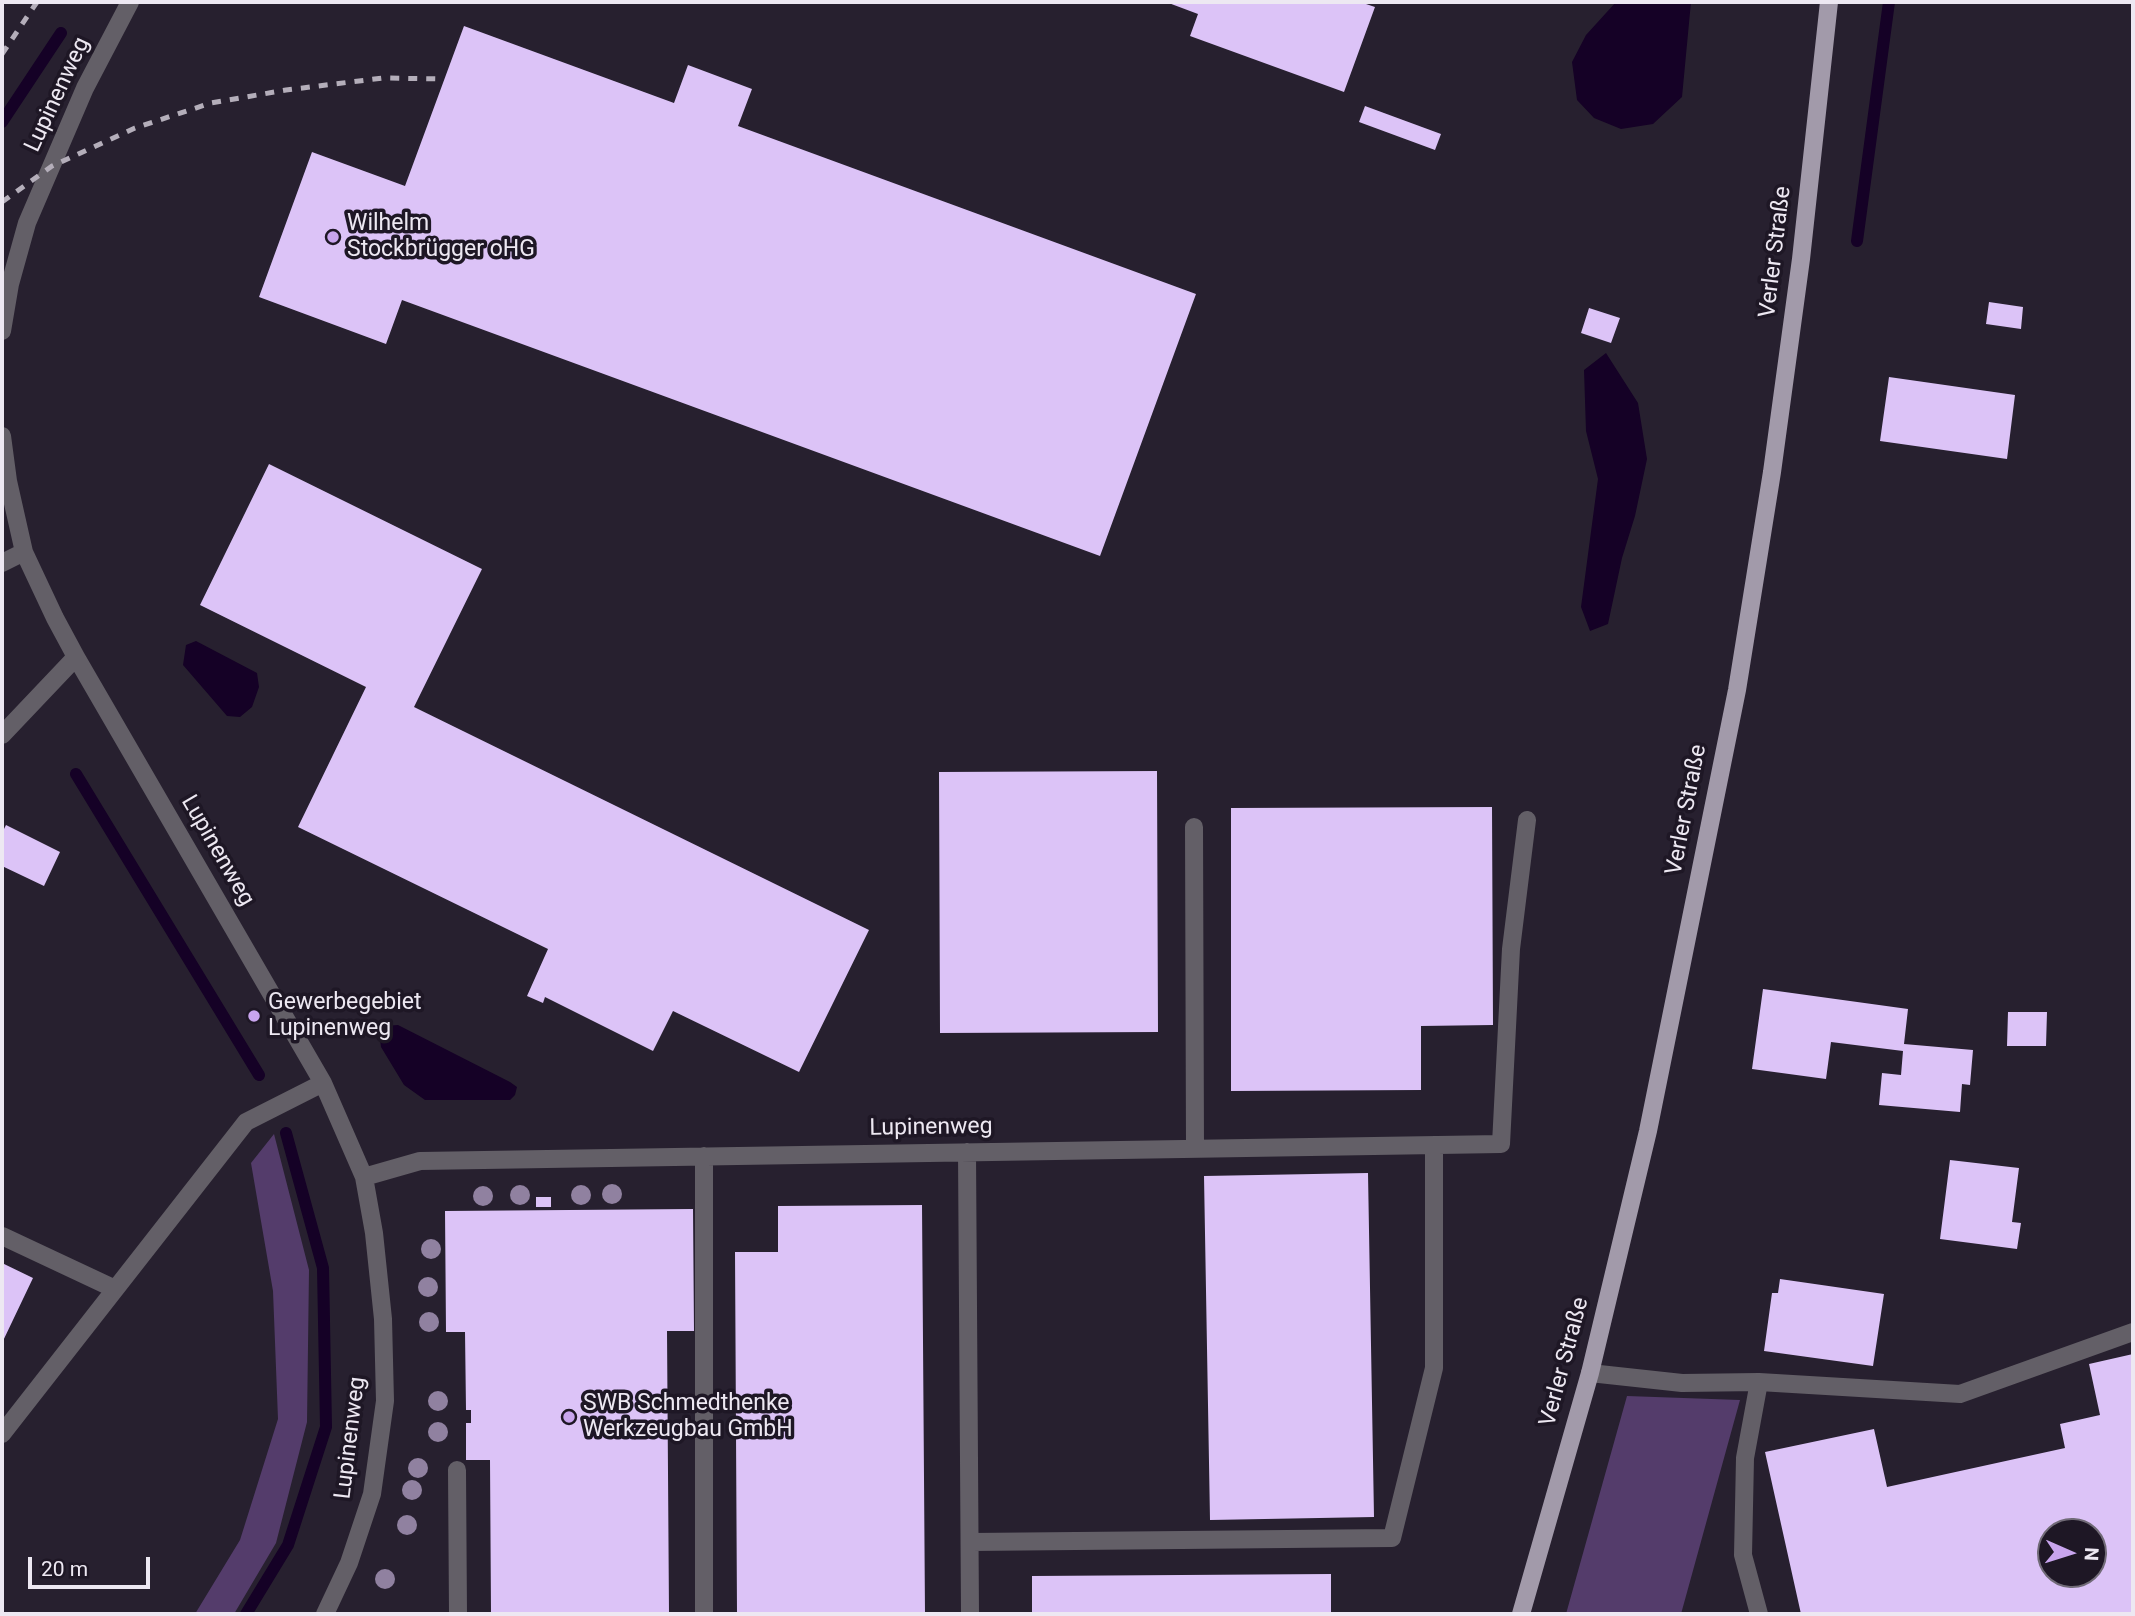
<!DOCTYPE html>
<meta charset="utf-8">
<style>
body{margin:0}
#map{position:relative;width:2135px;height:1616px;overflow:hidden;background:#27202f;font-family:Roboto,sans-serif}
canvas{display:block}
.frame{position:absolute;inset:0;border:4px solid #ede8f2;pointer-events:none}
.north{position:absolute;left:2037px;top:1518px;width:70px;height:70px;box-sizing:border-box;background:#1e1725;border:2px solid #716b77;border-radius:50%;rotate:93deg;font-size:19px;font-weight:700;line-height:28px;text-align:center;color:#ede8f2}
.north::after{content:'';display:block;margin:auto;width:24px;height:32px;background:#c9a5ee;clip-path:polygon(50% 0,100% 100%,50% 72%,0 100%)}
.scale{position:absolute;left:28px;top:1557px;width:122px;height:32px;box-sizing:border-box;border:4px solid #ede8f2;border-top:0;padding-left:9px;font-size:21px;line-height:24px;white-space:nowrap;color:#ede8f2;-webkit-text-stroke:5px #1e1725;paint-order:stroke}
</style>
<div id="map">
<canvas width="2135" height="1616"></canvas>
<div class="frame"></div>
<div class="north">N</div>
<div class="scale">20 m</div>
</div>
<script>
const c = document.querySelector('canvas').getContext('2d');
c.lineJoin = 'round';
function paint(path, color) {
  c.fillStyle = color;
  c.fill(path, 'evenodd');
}
function toPath(rows) {
  const path = new Path2D();
  for (const r of rows) {
    path.moveTo(r[0], r[1]);
    for (let i = 2; i < r.length; i += 2) path.lineTo(r[i], r[i + 1]);
  }
  return path;
}
function strokePath(path, color, width, dash) {
  c.strokeStyle = color;
  c.lineWidth = width;
  c.lineCap = dash ? 'butt' : 'round';
  c.setLineDash(dash || []);
  c.stroke(path);
}
function label(font, color, halo, rows, align = 'center') {
  c.font = font + ' Roboto,sans-serif';
  c.lineWidth = 7;
  c.setLineDash([]);
  c.textBaseline = 'middle';
  c.strokeStyle = halo;
  c.fillStyle = color;
  for (const [text, x, y, turn = 0] of rows) {
    c.save();
    c.translate(x, y);
    c.rotate((+turn || 0) * Math.PI / 180);
    c.textAlign = isNaN(turn) ? turn : align;
    if (halo) c.strokeText(text, 0, 0);
    c.fillText(text, 0, 0);
    c.restore();
  }
}
paint(toPath([
 [274,1134,309,1270,307,1422,276,1543,234,1614,195,1614,240,1540,278,1419,273,1291,251,1163],
 [1627,1396,1740,1400,1681,1614,1566,1614]
]), '#543c6b');
paint(toPath([
 [1616,2,1691,2,1682,97,1653,124,1621,129,1594,118,1577,100,1572,62,1586,35],
 [1606,353,1638,403,1647,459,1635,516,1622,558,1608,624,1590,631,1581,607,1598,479,1586,431,1584,370],
 [196,641,257,673,259,687,252,707,240,717,227,716,183,665,186,645],
 [398,1025,510,1082,517,1087,515,1095,510,1100,425,1100,404,1085,381,1047,379,1032,385,1026]
]), '#150126');
strokePath(toPath([
 [2,122,61,33],
 [1857,241,1889,2],
 [76,774,259,1075],
 [246,1614,288,1545,326,1427,323,1268,286,1133]
]), '#150126', 12);
paint(toPath([
 [1166,2,1360,2,1375,7,1344,92,1190,36,1198,14],
 [464,26,674,103,688,65,752,89,738,126,1196,294,1100,556,402,300,386,344,259,297,312,152,405,186],
 [1365,106,1441,134,1435,150,1359,122],
 [1989,302,2023,307,2021,329,1986,324],
 [1589,308,1620,318,1611,343,1581,333],
 [1889,377,2015,395,2007,459,1880,441],
 [269,464,482,569,414,707,869,930,799,1072,673,1011,653,1051,545,997,543,1003,527,996,548,949,298,827,366,687,200,605],
 [1157,771,1158,1032,940,1033,939,772],
 [1492,807,1493,1025,1421,1026,1421,1090,1231,1091,1231,808],
 [6,825,60,852,44,886,2,866,2,833],
 [1763,989,1908,1009,1904,1044,1973,1050,1970,1085,1962,1084,1960,1112,1879,1105,1882,1073,1901,1075,1903,1051,1831,1042,1826,1079,1752,1069],
 [2008,1012,2047,1012,2046,1046,2007,1046],
 [1950,1160,2019,1168,2012,1222,2021,1223,2017,1249,1940,1239],
 [1368,1173,1374,1517,1210,1520,1204,1176],
 [536,1197,551,1197,551,1207,536,1207],
 [922,1205,925,1614,737,1614,735,1252,778,1252,778,1206],
 [693,1209,694,1331,667,1331,669,1614,491,1614,490,1460,466,1460,466,1423,471,1423,471,1410,466,1410,465,1332,446,1332,445,1211],
 [2,1263,33,1278,2,1343],
 [1780,1279,1884,1294,1873,1366,1764,1351,1772,1293,1778,1293],
 [2133,1354,2133,1614,1801,1614,1765,1452,1874,1429,1887,1487,2065,1448,2060,1424,2100,1415,2089,1364],
 [2051,1532,2093,1532,2093,1574,2051,1574],
 [1331,1574,1331,1614,1032,1614,1032,1576]
]), '#dcc3f7');
strokePath(toPath([
 [2,331,10,284,27,223,85,88,130,2],
 [2,436,8,481,24,552,55,618,76,657,323,1083,364,1177,374,1233,383,1319,385,1401,372,1494,349,1563,325,1614],
 [2,563,24,552],
 [2,735,76,657],
 [1194,827,1195,1149],
 [967,1152,970,1614],
 [364,1177,420,1161,1501,1144,1511,949,1527,820],
 [2,1236,115,1289],
 [1590,1373,1682,1383,1759,1382,1960,1394,2133,1332],
 [1759,1382,1745,1458,1743,1555,1759,1614],
 [2,1434,246,1122,323,1083],
 [457,1470,458,1614],
 [971,1542,1392,1538,1434,1368,1434,1145],
 [704,1614,704,1156]
]), '#635f67', 18);
strokePath(toPath([
 [1521,1614,1590,1373,1648,1131,1737,690,1772,472,1801,259,1829,2]
]), '#a29aaa', 18);
strokePath(toPath([
 [2,54,37,2],
 [2,202,52,166,135,128,211,103,286,90,383,78,444,79]
]), '#b4aeba', 5, [9, 9]);
c.fillStyle = '#9081a0';
for (const [x, y] of [
 [612,1194],
 [520,1195],
 [581,1195],
 [483,1196],
 [431,1249],
 [428,1287],
 [429,1322],
 [438,1401],
 [438,1432],
 [418,1468],
 [412,1490],
 [407,1525],
 [385,1579]
]) {
  c.beginPath();
  c.arc(x, y, 10, 0, 2 * Math.PI);
  c.fill();
}
for (const [x, y, r, color] of [
 [333,237,7,"#c9a5ee"],
 [254,1016,7,"#c9a5ee"],
 [569,1417,7,"#c9a5ee"]
]) {
  const dot = new Path2D();
  dot.arc(x, y, r, 0, 2 * Math.PI);
  c.fillStyle = color;
  c.fill(dot);
  strokePath(dot, '#1e1725', 2.5);
}
label('23px', '#ede8f2', '#1e1725', [
 ["Lupinenweg",58,95,-65],
 ["Verler Straße",1776,252,-83],
 ["Verler Straße",1687,810,-79],
 ["Lupinenweg",217,851,60],
 ["Lupinenweg",931,1128,-1],
 ["Verler Straße",1565,1362,-75],
 ["Lupinenweg",351,1438,-83]
]);
label('23px', '#ede8f2', '#1e1725', [
 ["Wilhelm",347,224],
 ["Stockbrügger oHG",347,250],
 ["Gewerbegebiet",268,1003],
 ["Lupinenweg",268,1029],
 ["SWB Schmedthenke",583,1404],
 ["Werkzeugbau GmbH",583,1430]
], 'left');
</script>
